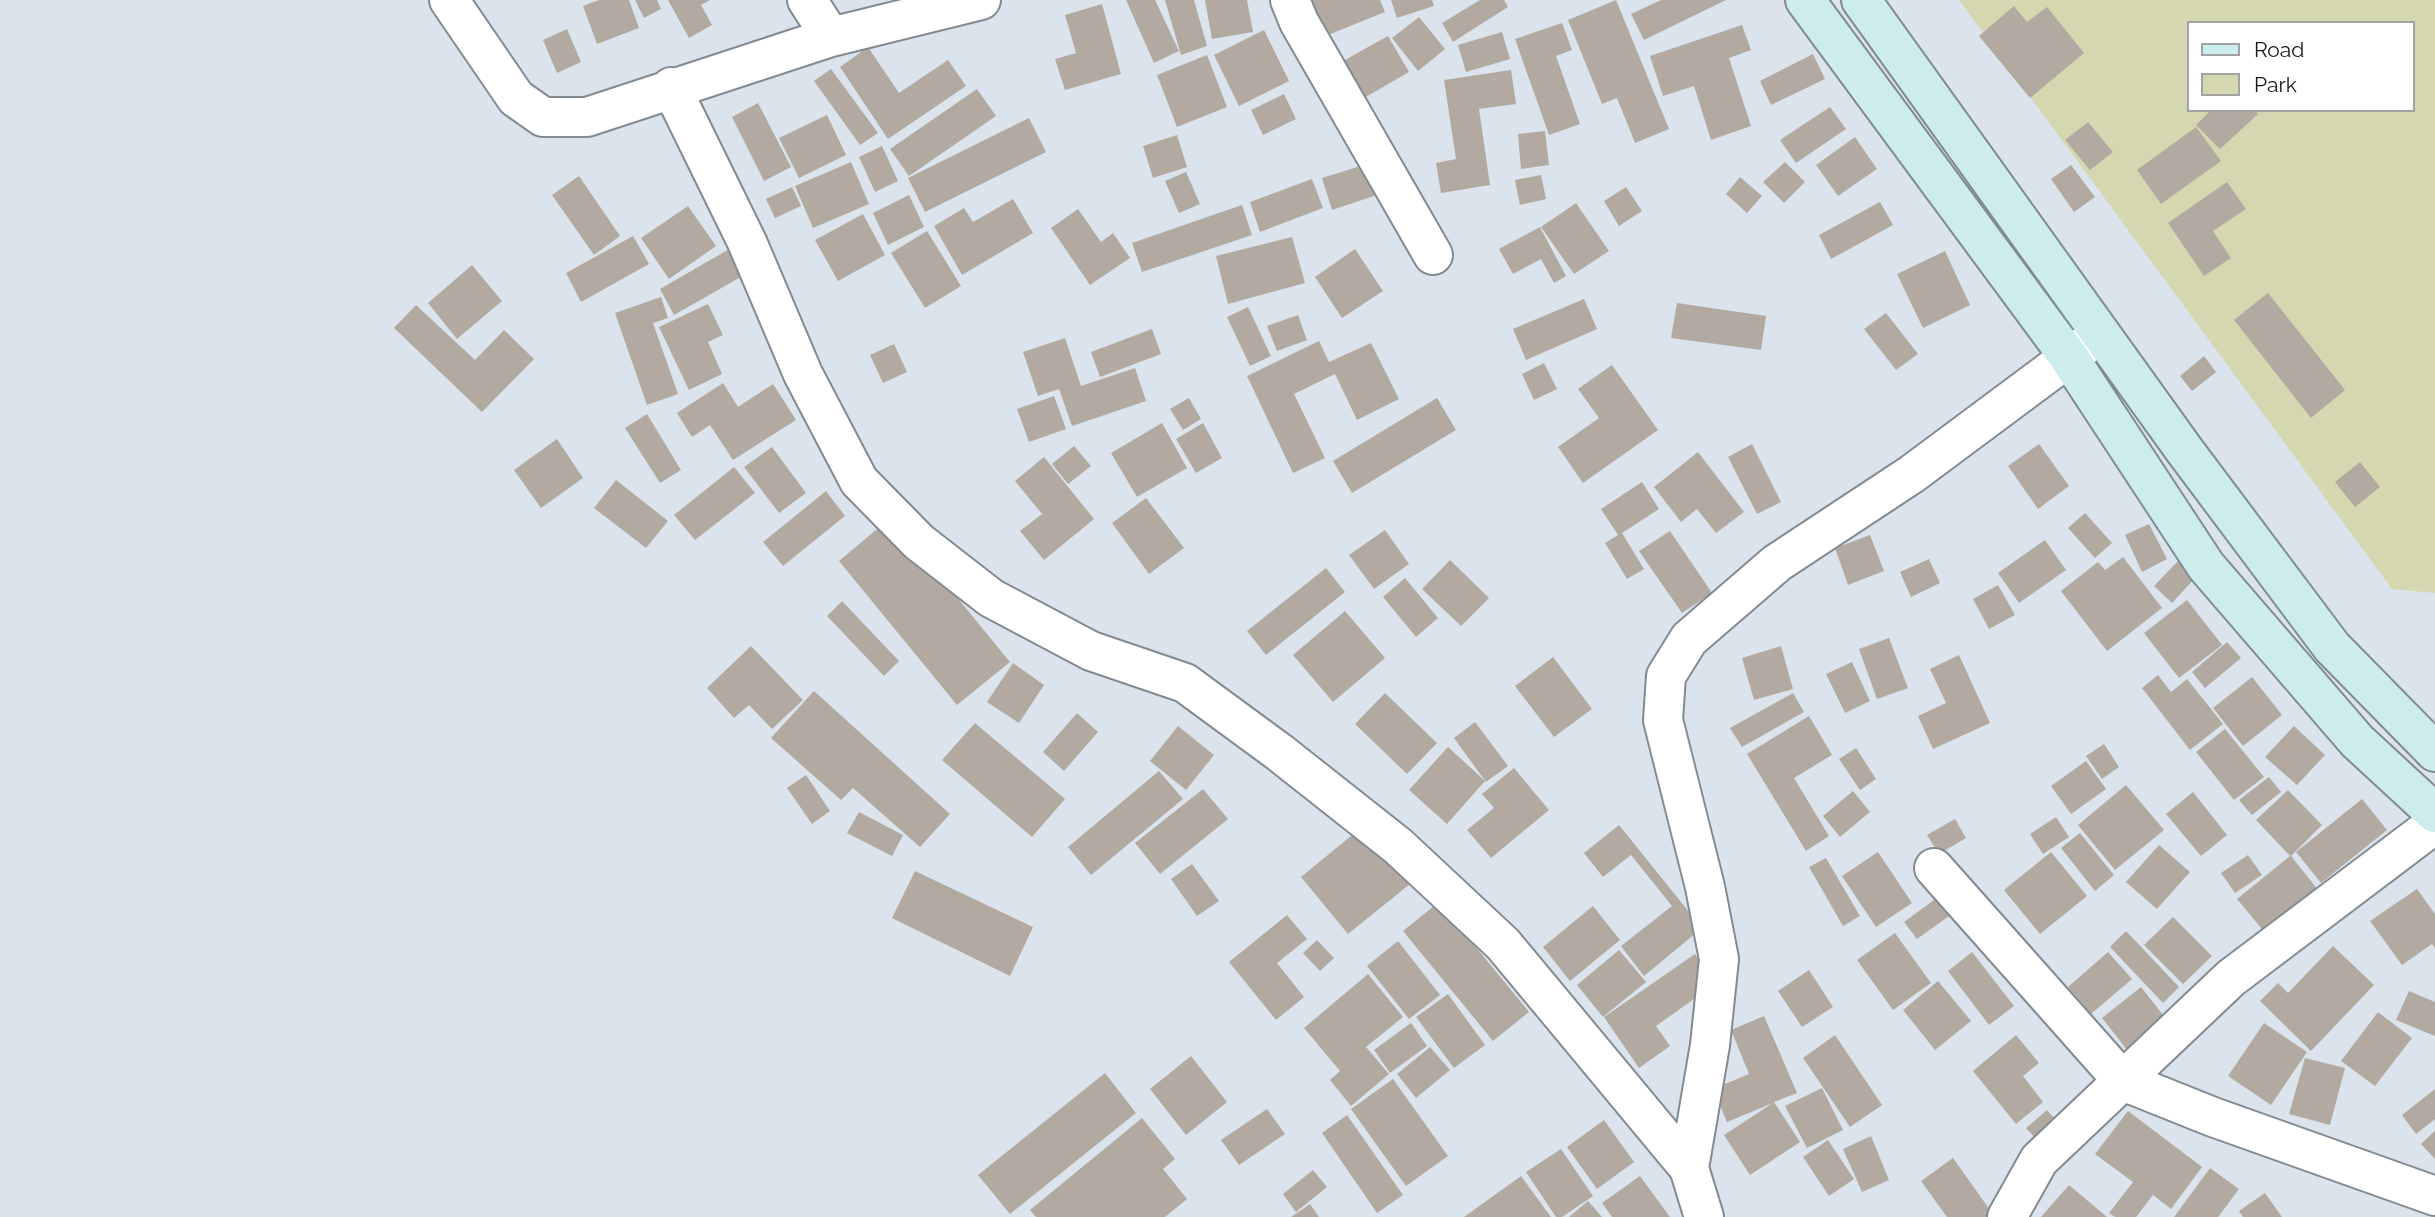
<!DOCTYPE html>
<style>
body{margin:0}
#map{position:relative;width:2435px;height:1217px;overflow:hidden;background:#dbe3ec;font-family:Raleway,sans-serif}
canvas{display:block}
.legend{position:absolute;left:2187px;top:21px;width:228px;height:91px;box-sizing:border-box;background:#fff;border:2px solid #a1a2a3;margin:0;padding:9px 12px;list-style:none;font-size:21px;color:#131619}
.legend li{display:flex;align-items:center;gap:14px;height:35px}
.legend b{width:35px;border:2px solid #a1a2a3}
</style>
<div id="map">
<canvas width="2435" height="1217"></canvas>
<ul class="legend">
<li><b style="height:9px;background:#cceced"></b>Road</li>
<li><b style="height:19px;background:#d4d7b0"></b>Park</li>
</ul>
</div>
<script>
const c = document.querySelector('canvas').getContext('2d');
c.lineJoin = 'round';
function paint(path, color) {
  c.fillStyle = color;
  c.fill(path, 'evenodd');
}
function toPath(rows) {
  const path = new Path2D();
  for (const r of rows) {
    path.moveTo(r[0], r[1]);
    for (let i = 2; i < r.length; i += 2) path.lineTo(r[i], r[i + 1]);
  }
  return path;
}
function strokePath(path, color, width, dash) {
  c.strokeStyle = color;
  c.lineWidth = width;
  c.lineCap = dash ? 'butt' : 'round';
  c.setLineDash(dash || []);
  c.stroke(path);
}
paint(toPath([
 [1959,0,2435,0,2435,593,2392,589],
 [2188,23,2412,23,2412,110,2188,110]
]), '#d4d7b0');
paint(toPath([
 [599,0,629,0,639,28,597,44,583,6],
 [635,0,657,0,661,9,644,18],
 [668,0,710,0,701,5,712,25,689,38],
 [1126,0,1155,0,1179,51,1154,63],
 [1165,0,1194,0,1207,46,1181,55],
 [1205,0,1247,0,1253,32,1212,39],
 [1309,0,1380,0,1385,12,1323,37],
 [1391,0,1432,0,1434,6,1397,18],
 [1480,0,1504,0,1508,7,1453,42,1442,23],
 [1616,0,1669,129,1635,143,1617,98,1602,104,1568,20],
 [1661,0,1726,0,1644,40,1631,14],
 [1102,4,1121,74,1065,90,1055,59,1076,53,1065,15],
 [2014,6,2027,22,2047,7,2084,53,2030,98,1979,36],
 [1419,17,1445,49,1418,71,1392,38],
 [1562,23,1572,50,1556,56,1580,124,1549,135,1515,39],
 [1742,25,1751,50,1729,58,1751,126,1711,140,1694,86,1663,96,1650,56],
 [567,29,581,62,557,73,543,40],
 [1264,30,1289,81,1239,106,1214,55],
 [1502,32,1510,59,1466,72,1458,45],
 [1388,36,1409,72,1364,98,1343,61],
 [868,47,899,93,948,60,966,86,888,139,840,67],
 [1813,54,1825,79,1771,105,1760,81],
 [1207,55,1227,107,1177,127,1157,75],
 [831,69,878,133,860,145,814,81],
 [1511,70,1516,104,1479,109,1490,185,1441,193,1436,163,1456,159,1444,80],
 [977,89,996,116,909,176,890,149],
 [1284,94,1296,119,1263,135,1251,110],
 [758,103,791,167,764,181,732,117],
 [1830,107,1846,129,1796,163,1780,140],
 [2211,110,2255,110,2258,114,2220,149,2196,125],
 [827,115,846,155,799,178,779,138],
 [1029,118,1046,152,925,212,908,178],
 [2088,122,2113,152,2090,170,2065,140],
 [2196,127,2221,161,2161,204,2137,170],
 [1545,131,1549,165,1521,169,1518,134],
 [1177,135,1187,167,1153,178,1143,146],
 [1855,137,1877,169,1838,196,1816,165],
 [882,146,898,181,875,192,859,157],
 [851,162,869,204,813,228,795,186],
 [1785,162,1805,182,1784,203,1763,182],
 [1367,164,1377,195,1332,210,1322,178],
 [2071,165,2095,197,2074,212,2051,179],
 [1186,172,1200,204,1179,213,1165,181],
 [1541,175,1546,199,1520,205,1515,180],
 [579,176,620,236,594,255,552,195],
 [1740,177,1762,196,1747,213,1726,194],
 [1312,179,1323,208,1260,232,1250,202],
 [2227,182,2246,209,2213,231,2231,258,2204,276,2168,223],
 [792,187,801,206,775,218,766,199],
 [1626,187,1642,211,1619,226,1604,201],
 [909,195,924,227,888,245,873,213],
 [1013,199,1033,233,962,275,934,226,964,208,973,222],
 [1880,202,1893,225,1831,259,1819,235],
 [1576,203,1609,251,1574,274,1541,227],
 [1242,205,1252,235,1142,272,1132,243],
 [688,206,716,246,669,279,641,238],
 [1078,209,1101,242,1113,233,1130,258,1090,285,1051,228],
 [863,214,885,255,838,281,815,240],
 [1540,227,1566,276,1554,283,1541,259,1513,274,1499,249],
 [927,231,961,286,925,308,891,253],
 [633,236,649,264,581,302,566,273],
 [1292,237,1305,283,1228,304,1216,256],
 [731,248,746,274,674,315,660,289],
 [1355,249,1383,291,1342,318,1315,277],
 [1945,251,1970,305,1923,328,1897,274],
 [472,265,502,301,457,339,428,303],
 [2268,293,2345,390,2311,418,2234,320],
 [661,297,668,318,653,323,678,394,647,405,615,313],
 [1584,299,1597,329,1526,360,1513,329],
 [1677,303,1766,316,1761,350,1671,338],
 [708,304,723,335,708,342,722,374,689,390,659,327],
 [416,305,475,360,504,330,534,359,482,412,394,328],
 [1248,307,1271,356,1250,366,1227,317],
 [1886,313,1918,354,1896,370,1864,329],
 [1298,315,1307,340,1277,351,1267,326],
 [1152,329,1161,354,1100,377,1091,352],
 [1065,338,1081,386,1135,368,1146,401,1072,426,1059,389,1038,396,1023,352],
 [1319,341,1329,362,1371,343,1399,399,1357,420,1335,374,1294,394,1325,458,1293,473,1247,376],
 [894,344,907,372,883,383,870,355],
 [2204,356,2216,372,2192,391,2180,376],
 [1544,363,1557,389,1534,400,1522,374],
 [1612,365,1658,430,1583,483,1558,447,1599,418,1578,389],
 [723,383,738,407,773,384,796,420,733,460,710,425,692,437,677,413],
 [1054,396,1066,429,1029,442,1017,409],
 [1189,398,1201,419,1183,430,1170,409],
 [1437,398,1456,430,1352,493,1333,461],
 [647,414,681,470,660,483,625,428],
 [1162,423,1187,468,1137,497,1111,453],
 [1203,423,1222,458,1196,473,1176,439],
 [557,439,583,478,541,508,514,470],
 [1752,444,1781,502,1757,514,1728,457],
 [2039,444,2069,486,2038,509,2008,466],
 [1074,446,1091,466,1068,484,1052,464],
 [772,447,806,493,779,513,744,467],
 [1698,452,1744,512,1716,533,1697,509,1681,522,1654,487],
 [1044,457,1094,519,1044,560,1020,531,1042,514,1015,481],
 [2360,462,2380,487,2355,507,2335,482],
 [734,467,755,493,695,540,674,515],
 [616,480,668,521,646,548,594,508],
 [1642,482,1659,509,1622,533,1644,569,1627,579,1605,543,1618,535,1601,509],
 [826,491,845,516,783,566,763,542],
 [1146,498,1184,548,1149,574,1112,523],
 [2085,513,2112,543,2095,558,2068,528],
 [883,524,914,545,1010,662,957,705,839,561],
 [2149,524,2167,559,2142,572,2125,535],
 [1385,530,1409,564,1374,589,1349,555],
 [1670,531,1712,593,1682,613,1639,551],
 [1870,535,1884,571,1848,585,1835,548],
 [2045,540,2066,570,2019,603,1998,573],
 [2123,557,2162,608,2107,651,2061,591,2098,562,2105,570],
 [1929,559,1940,583,1911,597,1900,572],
 [1450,560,1489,598,1461,626,1422,589],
 [2179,560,2197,576,2172,603,2154,586],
 [1326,568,1345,592,1266,655,1247,631],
 [1405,578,1438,618,1416,637,1383,597],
 [1998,585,2015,615,1989,629,1973,599],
 [2187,600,2222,645,2179,678,2144,633],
 [842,601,899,661,884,676,827,616],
 [1345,611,1385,658,1333,702,1293,655],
 [1889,638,1908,688,1877,699,1859,649],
 [2227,642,2241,658,2205,688,2192,672],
 [751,646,803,700,772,729,749,705,734,718,707,688],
 [1781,646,1793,689,1754,700,1742,658],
 [1959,655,1990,723,1933,749,1918,716,1946,703,1930,669],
 [1553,657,1592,709,1554,737,1515,686],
 [1852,662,1870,701,1845,713,1826,674],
 [1013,663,1044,685,1019,723,987,702],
 [2158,675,2171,692,2187,679,2223,724,2190,750,2142,688],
 [2252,677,2282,715,2243,746,2213,708],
 [814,691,950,814,920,847,853,788,841,800,771,738],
 [1385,693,1437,743,1407,774,1355,724],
 [1793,693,1804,712,1742,747,1730,728],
 [1077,713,1098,732,1064,771,1043,752],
 [1809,716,1832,755,1794,778,1829,836,1806,851,1747,754],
 [1475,722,1508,766,1486,782,1454,738],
 [975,723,1065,799,1032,837,942,760],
 [1178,726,1214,755,1186,790,1150,761],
 [2294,726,2325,755,2297,785,2265,757],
 [2225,729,2264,777,2234,800,2196,752],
 [2104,744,2119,767,2102,779,2086,756],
 [1448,747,1485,781,1447,824,1409,790],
 [1856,748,1876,779,1860,790,1839,759],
 [2086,761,2106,789,2071,814,2051,786],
 [1514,768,1549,810,1491,858,1467,830,1494,808,1482,794],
 [1159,771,1183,799,1091,875,1068,847],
 [806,775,830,811,812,824,787,788],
 [2269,777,2281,792,2252,815,2239,800],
 [2126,785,2164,830,2115,870,2078,825],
 [1203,789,1228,819,1160,874,1135,843],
 [2288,790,2322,825,2291,856,2319,891,2266,934,2237,899,2290,856,2256,820],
 [1853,791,1870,812,1840,837,1823,816],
 [2193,792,2227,835,2201,856,2166,814],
 [2362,799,2387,830,2321,883,2296,852],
 [859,812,903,835,892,856,847,833],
 [2056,817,2069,837,2043,854,2030,834],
 [1955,819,1966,838,1939,854,1927,835],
 [1368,822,1415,880,1348,934,1301,877],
 [1619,825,1702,928,1644,976,1621,946,1672,906,1631,855,1603,877,1584,853],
 [2080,833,2114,875,2095,891,2061,848],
 [2159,845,2190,872,2157,909,2126,882],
 [1878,852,1912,903,1876,927,1842,876],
 [2051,852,2087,896,2040,934,2004,890],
 [2248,855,2262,875,2235,893,2221,873],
 [1826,858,1860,916,1843,926,1809,867],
 [1192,864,1219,901,1197,916,1171,879],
 [915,871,1033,927,1010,976,892,918],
 [2417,889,2435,914,2435,948,2432,944,2402,965,2370,921],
 [1946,891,1959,909,1917,939,1904,922],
 [1439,902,1529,1012,1493,1041,1403,931],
 [1593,906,1620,940,1570,981,1543,947],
 [1287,915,1307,939,1277,963,1304,997,1276,1020,1229,962],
 [2173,917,2212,956,2183,984,2144,945],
 [2126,931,2179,987,2163,1003,2110,947],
 [1895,933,1931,983,1893,1010,1857,960],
 [1317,940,1334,958,1320,971,1303,953],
 [1398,941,1440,995,1409,1019,1367,966],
 [2333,946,2374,985,2311,1051,2260,1001,2278,983,2288,993],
 [1619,950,1646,982,1603,1017,1577,985],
 [1972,952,2014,1006,1989,1025,1948,971],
 [2108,952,2132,979,2091,1014,2068,987],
 [1695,954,1715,984,1656,1026,1670,1046,1639,1068,1604,1017],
 [1809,970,1833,1007,1802,1027,1778,991],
 [1368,974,1403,1017,1366,1047,1389,1074,1351,1106,1330,1080,1340,1071,1304,1028],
 [1938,981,1971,1021,1935,1050,1903,1010],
 [2141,987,2167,1020,2128,1051,2102,1018],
 [2409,991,2435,1002,2435,1036,2396,1020],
 [1448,994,1485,1045,1454,1068,1416,1017],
 [2378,1012,2412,1038,2375,1086,2341,1061],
 [1764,1016,1797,1093,1774,1102,1800,1142,1750,1175,1724,1135,1773,1103,1727,1122,1713,1089,1749,1074,1731,1030],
 [1411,1023,1427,1046,1390,1073,1374,1050],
 [2264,1023,2307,1052,2271,1105,2228,1076],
 [1835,1035,1882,1105,1850,1127,1803,1058],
 [2016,1035,2039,1063,2023,1076,2043,1102,2016,1124,1973,1071],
 [1430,1047,1450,1070,1416,1098,1397,1074],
 [1191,1056,1227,1102,1186,1135,1150,1089],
 [2305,1058,2345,1068,2330,1125,2289,1114],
 [1105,1073,1136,1113,1010,1214,978,1175],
 [1393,1079,1448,1156,1406,1186,1351,1109],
 [1822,1088,1843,1130,1807,1148,1785,1106],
 [2435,1089,2435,1119,2416,1134,2402,1115],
 [1267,1109,1285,1134,1239,1165,1221,1140],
 [2047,1110,2061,1126,2041,1144,2026,1128],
 [2128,1111,2202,1167,2171,1209,2153,1195,2136,1217,2115,1217,2109,1213,2133,1182,2095,1154],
 [1347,1115,1403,1195,1377,1213,1322,1133],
 [1142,1118,1175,1159,1163,1169,1187,1199,1165,1217,1036,1217,1030,1210],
 [1604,1120,1634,1162,1597,1189,1567,1147],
 [2435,1131,2435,1159,2421,1144],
 [1871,1136,1889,1180,1862,1192,1843,1149],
 [1828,1140,1854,1179,1829,1196,1803,1157],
 [1561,1149,1593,1196,1562,1217,1556,1217,1526,1172],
 [1953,1158,1995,1217,1947,1217,1921,1181],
 [2210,1168,2239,1189,2218,1217,2174,1217],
 [1313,1170,1327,1187,1296,1212,1283,1194],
 [1521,1176,1551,1217,1464,1217],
 [1640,1176,1670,1217,1612,1217,1602,1203],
 [2069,1185,2107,1217,2041,1217],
 [2265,1193,2282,1217,2243,1217,2239,1211],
 [1588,1201,1602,1217,1569,1217],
 [1310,1204,1319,1217,1291,1217]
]), '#b2aaa1');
const street = toPath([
 [449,0,516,98,543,117,587,117,831,37,981,0],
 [807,0,831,37],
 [1290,0,1299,22,1433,255],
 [671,87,747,242,803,374,859,481,919,542,991,598,1091,651,1185,683,1279,752,1398,846,1503,944,1689,1168,1704,1217],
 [1934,868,2123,1081,2213,1117,2435,1196],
 [1689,1168,1710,1045,1719,959,1705,887,1663,720,1666,676,1689,639,1777,563,1912,474,2096,337],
 [2007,1217,2039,1160,2231,978,2435,824]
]);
const secondary = toPath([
 [1805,0,2068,356,2206,566,2357,741,2435,813],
 [1861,0,2185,451,2332,647,2435,752]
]);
strokePath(street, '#828a92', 42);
strokePath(secondary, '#828a92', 42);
strokePath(street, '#fff', 38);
strokePath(secondary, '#cceced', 38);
</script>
